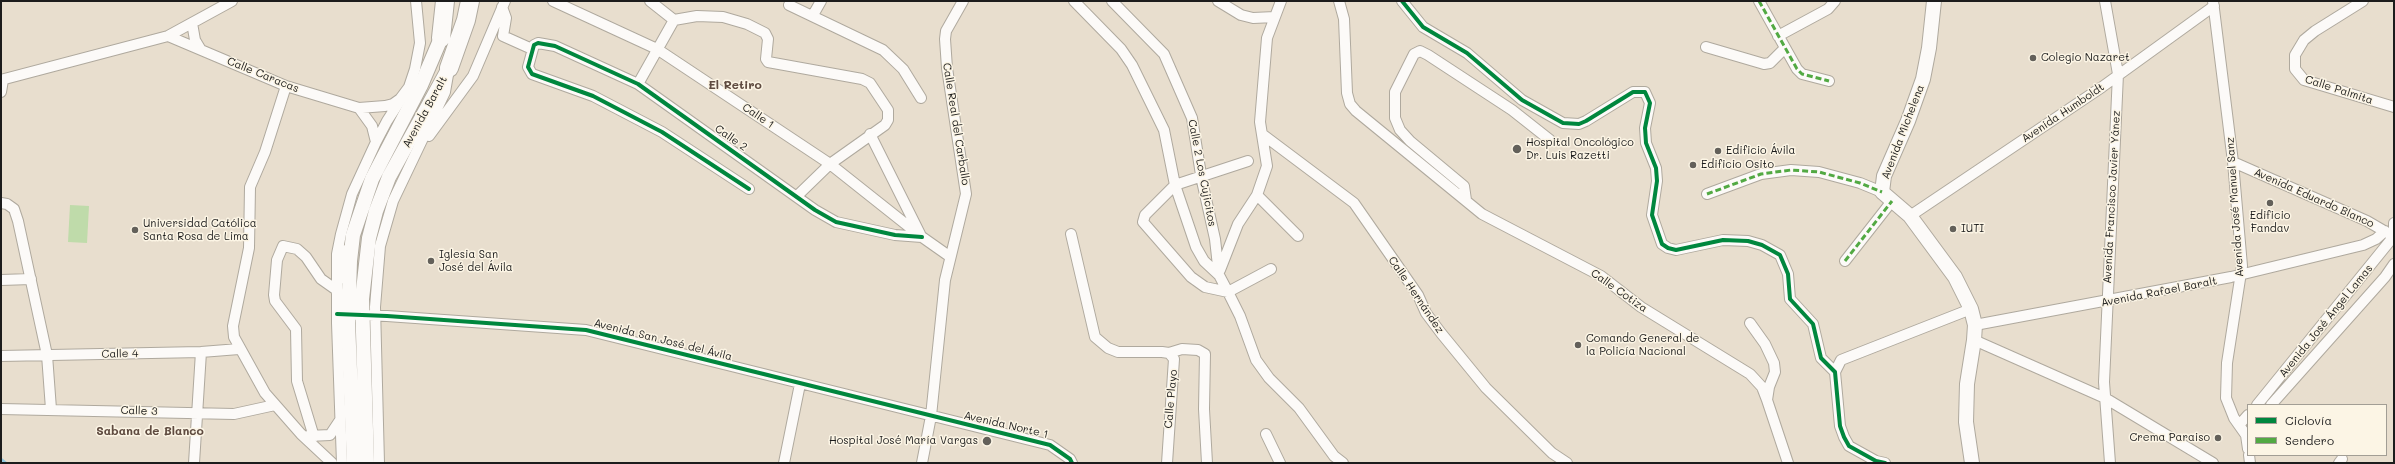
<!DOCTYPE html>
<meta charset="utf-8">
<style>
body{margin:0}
#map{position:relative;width:2395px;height:464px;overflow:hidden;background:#e8dece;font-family:Mali,sans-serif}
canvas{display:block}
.frame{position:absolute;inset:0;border:2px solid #1c1c1c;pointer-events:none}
.legend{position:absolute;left:2247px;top:404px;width:140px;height:52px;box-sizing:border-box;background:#fcf5e5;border:1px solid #a29e95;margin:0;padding:5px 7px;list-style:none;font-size:12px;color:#1c1c1c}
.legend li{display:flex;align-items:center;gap:8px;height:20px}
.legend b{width:20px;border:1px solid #a29e95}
</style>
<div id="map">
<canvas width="2395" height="464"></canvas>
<div class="frame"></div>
<ul class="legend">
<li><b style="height:5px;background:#00873e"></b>Ciclovía</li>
<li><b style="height:5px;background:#52a943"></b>Sendero</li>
</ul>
</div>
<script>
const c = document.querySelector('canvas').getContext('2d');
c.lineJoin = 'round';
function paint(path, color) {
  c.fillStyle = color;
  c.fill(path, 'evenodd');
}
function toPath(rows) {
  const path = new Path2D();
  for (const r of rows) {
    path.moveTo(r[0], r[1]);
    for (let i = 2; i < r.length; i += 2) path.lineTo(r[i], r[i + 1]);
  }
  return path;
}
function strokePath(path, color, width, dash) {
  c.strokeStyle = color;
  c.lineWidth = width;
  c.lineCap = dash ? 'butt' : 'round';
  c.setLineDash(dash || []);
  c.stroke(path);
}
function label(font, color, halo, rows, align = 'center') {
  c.font = font + ' Mali,sans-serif';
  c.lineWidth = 3;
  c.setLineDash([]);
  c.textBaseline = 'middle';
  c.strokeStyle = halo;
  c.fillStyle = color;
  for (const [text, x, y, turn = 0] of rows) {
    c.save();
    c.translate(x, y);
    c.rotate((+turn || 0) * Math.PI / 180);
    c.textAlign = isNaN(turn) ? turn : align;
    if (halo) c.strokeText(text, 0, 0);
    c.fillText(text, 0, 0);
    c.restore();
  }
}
paint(toPath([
 [70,205,89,206,87,243,68,242]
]), '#bfdbaa');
strokePath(toPath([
 [1,459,6,463]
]), '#90c8e0', 2.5);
const street = toPath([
 [553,1,657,49,830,164,922,237,949,256],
 [1074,1,1121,49,1132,65,1164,130,1175,185,1196,247,1204,261,1219,275,1228,292,1240,316,1256,360,1269,378,1299,408,1334,456,1343,463],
 [1112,1,1164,54,1192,118,1202,181,1215,239,1219,275],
 [1218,1,1241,15,1253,18,1275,17],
 [1339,1,1344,19,1347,93,1350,104,1356,111,1482,214,1601,276,1641,307,1750,374,1762,387,1767,400,1788,463],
 [1402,1,1423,27,1467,53,1522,100,1563,123,1579,124,1586,121,1633,92,1645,92,1650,103,1645,128,1646,143,1656,168,1657,181,1652,215,1662,244,1668,248,1676,250,1723,240,1748,241,1762,245,1780,255,1788,274,1790,299,1813,324,1821,358,1835,372,1840,426,1844,437,1849,446,1876,461,1885,463],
 [1759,1,1797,69,1802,74,1829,81],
 [2105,1,2118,74,2104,382,2110,463],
 [2213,1,2233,162,2242,266,2227,363,2226,398,2234,418,2246,435,2248,449],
 [2363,1,2315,31,2304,40,2295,55,2295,69,2304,80,2394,107],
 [789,5,883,50,903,69,921,98],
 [502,7,506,18,503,36,532,49],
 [813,15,821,1],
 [674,20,697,16,723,17,747,24,765,33,768,39,766,59,768,62,862,79,870,83,888,110,888,120,885,125,830,164,797,196],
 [192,23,195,40,201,50],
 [168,36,286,86,359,108,385,106,393,104,400,99,409,87],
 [1778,36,1828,9,1835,1],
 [1706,47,1764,64,1770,63,1785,48],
 [1,80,168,36,232,1],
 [638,84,674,20,650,1],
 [286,86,265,152,250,187,249,248,233,326,234,337,265,393,301,434,332,463],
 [1,92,3,80],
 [870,134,920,234],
 [1262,134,1354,203,1418,295,1426,313,1441,333,1486,388,1552,453,1567,463],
 [429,136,473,76,505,1],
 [376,142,387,121,409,87,415,69,420,43,416,1],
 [1248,161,1175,185,1145,215,1143,222,1191,277,1205,287,1228,292,1271,269],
 [2233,162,2367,221,2391,235],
 [749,189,662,132,593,96,532,74,528,67,534,45,538,43,555,46,638,84,815,210,836,222,895,235,922,237],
 [1707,194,1761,174,1791,170,1819,172,1860,183,1882,192],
 [1257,195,1298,236],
 [1466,200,1464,186,1410,141,1400,130,1395,118,1395,92,1414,54,1420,51,1428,55,1512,110,1550,140],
 [1,203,7,204,14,209,18,221,47,355,51,409],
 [1910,216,2102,87,2214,6],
 [1071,234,1095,337,1108,348,1118,352,1162,352,1169,353,1174,359,1167,463],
 [1845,261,1892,201],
 [1220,270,1238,224,1257,195,1267,166,1260,122,1267,38,1281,1],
 [1,280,31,279],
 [337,314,387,316,586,330,1050,445,1070,459,1072,463],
 [1750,323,1765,344,1774,363,1775,372,1769,387,1767,400],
 [1975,325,2231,277,2363,245,2376,239,2385,231],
 [1974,340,2105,398,2213,463],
 [1169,353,1182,349,1198,350,1205,354,1204,409,1207,463],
 [1,356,201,352,239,349],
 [1835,372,1841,360,1971,309],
 [2257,405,2394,236,2394,223],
 [2271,405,2385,277,2394,264],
 [1,409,234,414,275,405],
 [2240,424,2248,415],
 [1266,434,1280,463],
 [308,436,330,435,340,420],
 [314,437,297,381,296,329,275,301,274,295,277,260,283,246,297,249,306,257,321,279,338,291],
 [2249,455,2250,463],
 [194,463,201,352],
 [342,463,337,323,337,254,341,234,352,194,376,142,372,126,359,108],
 [379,463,375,307,380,246,393,201,445,92,448,75],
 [784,463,800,384],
 [922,463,931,416,945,280,966,194,947,68,945,39,946,31,963,1],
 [2339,463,2342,459]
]);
const secondary = toPath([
 [1934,1,1929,48,1923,79,1908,121,1884,176,1882,192,1910,216,1955,277,1971,309,1975,325,1974,340,1967,384,1966,422,1972,463],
 [339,277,342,252],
 [354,463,348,323,350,261,353,235,372,179,421,85,441,38],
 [367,463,362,299,369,238,376,211,389,177,449,68]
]);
const highway = toPath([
 [441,38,445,1],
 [449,68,466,20,470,1]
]);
strokePath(street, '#afa99e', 12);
strokePath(secondary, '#afa99e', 16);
strokePath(highway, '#afa99e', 20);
strokePath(street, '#fcfaf8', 10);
strokePath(secondary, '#fcfaf8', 14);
strokePath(highway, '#fcfaf8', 18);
strokePath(toPath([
 [1759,1,1797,69,1802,74,1829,81],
 [1707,194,1761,174,1791,170,1819,172,1860,183,1882,192],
 [1845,261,1892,201]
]), '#52a943', 3, [6, 3]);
strokePath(toPath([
 [1402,1,1423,27,1467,53,1522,100,1563,123,1579,124,1586,121,1633,92,1645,92,1650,103,1645,128,1646,143,1656,168,1657,181,1652,215,1662,244,1668,248,1676,250,1723,240,1748,241,1762,245,1780,255,1788,274,1790,299,1813,324,1821,358,1835,372,1840,426,1844,437,1849,446,1876,461,1885,463],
 [749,189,662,132,593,96,532,74,528,67,534,45,538,43,555,46,638,84,815,210,836,222,895,235,922,237],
 [337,314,387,316,586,330,1050,445,1070,459,1072,463]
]), '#00873e', 4);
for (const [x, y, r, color] of [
 [2033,58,4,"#63605a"],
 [1517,149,5,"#63605a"],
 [1718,151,4,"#63605a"],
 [1693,165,4,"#63605a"],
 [2270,203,4,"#63605a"],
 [1953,229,4,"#63605a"],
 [135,230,4,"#63605a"],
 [431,261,4,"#63605a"],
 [1578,345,4,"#63605a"],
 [2218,438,4,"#63605a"],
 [987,441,5,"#63605a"]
]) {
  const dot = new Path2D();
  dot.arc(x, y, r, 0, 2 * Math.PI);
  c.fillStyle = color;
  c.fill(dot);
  strokePath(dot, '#fcf5e5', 1.5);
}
label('11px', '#1c1c1c', '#fcf5e5', [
 ["Colegio Nazaret",2041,58],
 ["Hospital Oncológico",1526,143],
 ["Dr. Luis Razetti",1526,156],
 ["Edificio Ávila",1726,151],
 ["Edificio Osito",1701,165],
 ["Edificio",2270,216,"center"],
 ["Fandav",2270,229,"center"],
 ["Universidad Católica",143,224],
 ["Santa Rosa de Lima",143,237],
 ["IUTI",1961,229],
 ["Iglesia San",439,255],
 ["José del Ávila",439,268],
 ["Comando General de",1586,339],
 ["la Policía Nacional",1586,352],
 ["Crema Paraiso",2210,438,"right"],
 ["Hospital José María Vargas",978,441,"right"]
], 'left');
label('11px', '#1c1c1c', '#fcf5e5', [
 ["Calle Caracas",263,75,22],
 ["Calle Palmita",2339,90,18],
 ["Avenida Baralt",425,112,-61],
 ["Avenida Humboldt",2063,113,-34],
 ["Calle 1",758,116,34],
 ["Calle Real del Carballo",956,124,81],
 ["Avenida Michelena",1903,132,-69],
 ["Calle 2",731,138,35],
 ["Calle 2 Los Cujicitos",1202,173,79],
 ["Avenida Francisco Javier Yánez",2112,197,-87],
 ["Avenida Eduardo Blanco",2314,198,24],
 ["Avenida José Manuel Sanz",2235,207,-94],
 ["Calle Cotiza",1619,291,35],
 ["Avenida Rafael Baralt",2159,292,-11],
 ["Calle Hernández",1416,295,56],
 ["Avenida José Ángel Lamas",2326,321,-51],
 ["Avenida San José del Ávila",663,340,14],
 ["Calle 4",120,354,-1],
 ["Calle Playo",1171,399,-85],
 ["Calle 3",139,411,2],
 ["Avenida Norte 1",1006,425,13]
]);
label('bold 12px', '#5f4b40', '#fcf5e5', [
 ["El Retiro",735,85],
 ["Sabana de Blanco",150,431]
]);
</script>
